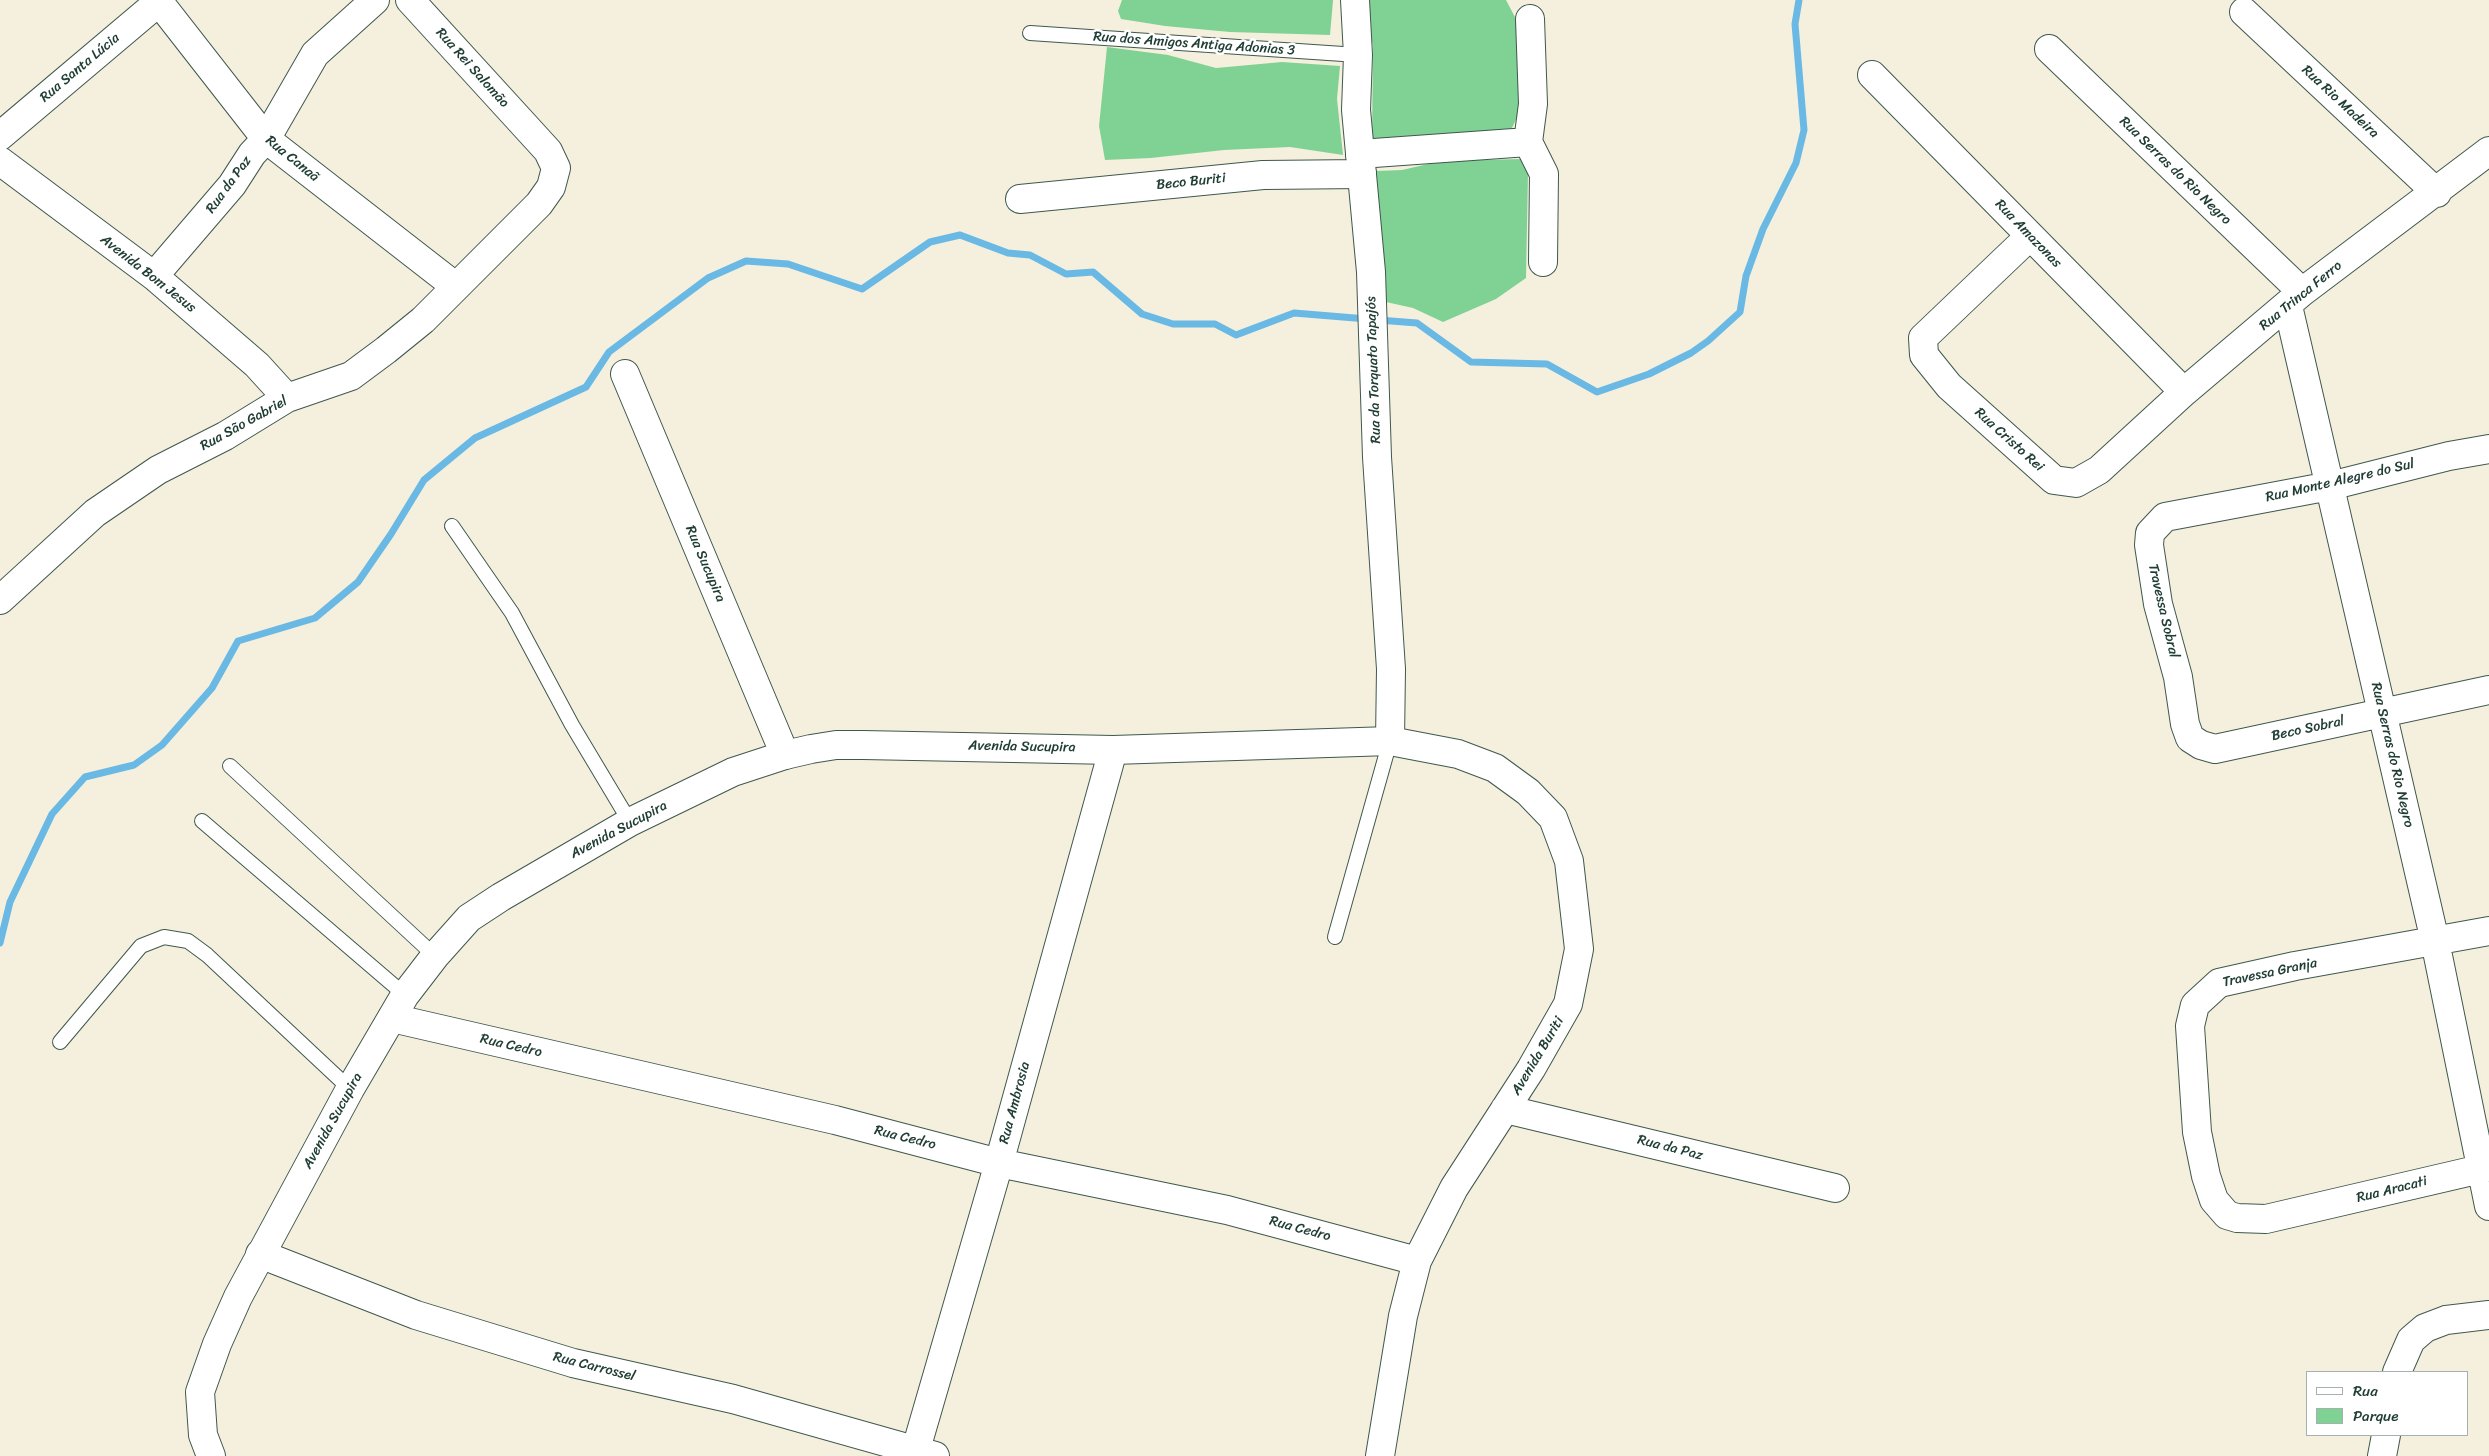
<!DOCTYPE html>
<meta charset="utf-8">
<style>
body{margin:0}
#map{position:relative;width:2489px;height:1456px;overflow:hidden;background:#f4f0dd;font-family:Sriracha,sans-serif}
canvas{display:block}
.legend{position:absolute;left:2306px;top:1371px;width:162px;height:65px;box-sizing:border-box;background:#fff;border:1px solid #a5b1ae;margin:0;padding:6px 9px;list-style:none;font-size:15px;color:#1f3d34}
.legend li{display:flex;align-items:center;gap:10px;height:25px}
.legend b{width:25px;border:1px solid #a5b1ae}
</style>
<div id="map">
<canvas width="2489" height="1456"></canvas>
<ul class="legend">
<li><b style="height:6px;background:#fff"></b>Rua</li>
<li><b style="height:14px;background:#80d294"></b>Parque</li>
</ul>
</div>
<script>
const c = document.querySelector('canvas').getContext('2d');
c.lineJoin = 'round';
function paint(path, color) {
  c.fillStyle = color;
  c.fill(path, 'evenodd');
}
function toPath(rows) {
  const path = new Path2D();
  for (const r of rows) {
    path.moveTo(r[0], r[1]);
    for (let i = 2; i < r.length; i += 2) path.lineTo(r[i], r[i + 1]);
  }
  return path;
}
function strokePath(path, color, width, dash) {
  c.strokeStyle = color;
  c.lineWidth = width;
  c.lineCap = dash ? 'butt' : 'round';
  c.setLineDash(dash || []);
  c.stroke(path);
}
function label(font, color, halo, rows, align = 'center') {
  c.font = font + ' Sriracha,sans-serif';
  c.lineWidth = 5;
  c.setLineDash([]);
  c.textBaseline = 'middle';
  c.strokeStyle = halo;
  c.fillStyle = color;
  for (const [text, x, y, turn = 0] of rows) {
    c.save();
    c.translate(x, y);
    c.rotate((+turn || 0) * Math.PI / 180);
    c.textAlign = isNaN(turn) ? turn : align;
    if (halo) c.strokeText(text, 0, 0);
    c.fillText(text, 0, 0);
    c.restore();
  }
}
paint(toPath([
 [1122,0,1333,0,1333,1,1330,35,1230,32,1165,26,1121,19,1118,11],
 [1367,0,1506,0,1516,19,1523,60,1522,107,1511,130,1372,139,1373,45,1365,17],
 [1107,47,1168,55,1216,68,1282,62,1340,66,1337,99,1343,155,1290,147,1224,150,1151,158,1105,160,1099,126],
 [1521,159,1528,174,1526,278,1496,299,1443,322,1413,308,1386,302,1376,171,1402,170,1441,161]
]), '#80d294');
strokePath(toPath([
 [1378,320,1417,323,1471,362,1547,364,1597,392,1649,374,1691,353,1708,341,1740,312,1746,276,1763,229,1796,163,1804,130,1795,24,1799,0],
 [0,943,10,902,52,814,85,777,134,765,162,745,212,688,238,641,315,618,358,582,391,534,424,480,475,438,586,387,609,352,708,278,746,261,788,264,862,289,930,242,960,235,1008,253,1030,255,1066,274,1093,272,1142,314,1173,324,1215,324,1236,335,1294,313,1367,319]
]), '#6ab8e4', 7);
const service = toPath([
 [1030,33,1358,55],
 [452,526,512,613,572,725,630,822],
 [230,766,435,956],
 [202,821,405,995],
 [1335,937,1390,741],
 [60,1042,141,946,164,937,188,941,207,955,350,1089]
]);
const minor = toPath([
 [159,2,266,139,455,286],
 [2244,12,2437,193],
 [1530,19,1533,104,1528,142,1544,174,1543,262],
 [2049,49,2302,292],
 [1872,75,2184,392],
 [0,136,161,0],
 [1360,154,1528,142],
 [0,161,154,276,257,365,287,398],
 [1020,199,1263,175,1362,174],
 [2030,236,1923,338,1924,355,1949,386,2054,480,2076,483,2099,470,2184,392,2302,292,2489,151],
 [154,276,232,185,252,154,266,139,315,54,375,0],
 [2288,306,2435,941,2489,1206],
 [625,374,785,755],
 [2489,449,2449,456,2330,486,2165,517,2150,533,2149,545,2158,604,2178,677,2185,724,2190,738,2201,745,2215,749,2489,690],
 [0,600,95,513,158,470,225,436,287,398,351,376,386,350,423,320,539,204,551,187,556,168,548,151,410,0],
 [2489,931,2295,966,2219,983,2195,1005,2190,1026,2197,1132,2206,1176,2214,1200,2227,1215,2237,1218,2266,1219,2489,1167],
 [392,1018,835,1120,999,1163,1227,1210,1417,1261],
 [1505,1109,1835,1188],
 [260,1254,416,1315,573,1363,733,1399,935,1456],
 [2397,1372,2411,1340,2425,1328,2446,1320,2489,1315],
 [914,1456,999,1163,1113,750],
 [1380,1456,1403,1316,1417,1261,1454,1188,1531,1069,1568,1004,1579,949,1569,861,1553,818,1528,792,1495,768,1458,754,1390,741],
 [2382,1456,2386,1435]
]);
const tertiary = toPath([
 [211,1456,203,1435,200,1392,217,1344,238,1297,350,1089,405,995,435,956,469,918,501,897,630,822,733,772,785,755,811,749,836,745,863,745,1113,750,1390,741,1391,669,1377,457,1371,272,1356,110,1358,55,1355,0]
]);
strokePath(service, '#3f584d', 16);
strokePath(minor, '#3f584d', 30);
strokePath(tertiary, '#3f584d', 30);
strokePath(service, '#fff', 14);
strokePath(minor, '#fff', 28);
strokePath(tertiary, '#fff', 28);
label('14px', '#1f3d34', '#fff', [
 ["Rua dos Amigos Antiga Adonias 3",1194,44,4],
 ["Rua Santa Lúcia",80,68,-40],
 ["Rua Rei Salomão",472,68,48],
 ["Rua Rio Madeira",2340,102,43],
 ["Rua Canaã",292,159,39],
 ["Rua Serras do Rio Negro",2175,171,44],
 ["Beco Buriti",1191,182,-6],
 ["Rua da Paz",229,185,-54],
 ["Rua Amazonas",2028,234,46],
 ["Avenida Bom Jesus",148,274,38],
 ["Rua Trinca Ferro",2301,296,-39],
 ["Rua da Torquato Tapajós",1374,370,-92],
 ["Rua São Gabriel",244,424,-29],
 ["Rua Cristo Rei",2009,440,42],
 ["Rua Monte Alegre do Sul",2340,481,-13],
 ["Rua Sucupira",705,564,67],
 ["Travessa Sobral",2163,611,77],
 ["Beco Sobral",2308,729,-12],
 ["Avenida Sucupira",1022,747,1],
 ["Rua Serras do Rio Negro",2392,755,77],
 ["Avenida Sucupira",619,830,-28],
 ["Travessa Granja",2270,973,-12],
 ["Rua Cedro",511,1046,13],
 ["Avenida Buriti",1538,1056,-59],
 ["Rua Ambrosia",1015,1103,-75],
 ["Avenida Sucupira",333,1121,-61],
 ["Rua Cedro",905,1138,14],
 ["Rua da Paz",1670,1148,14],
 ["Rua Aracati",2392,1190,-14],
 ["Rua Cedro",1300,1229,15],
 ["Rua Carrossel",594,1367,14]
]);
</script>
